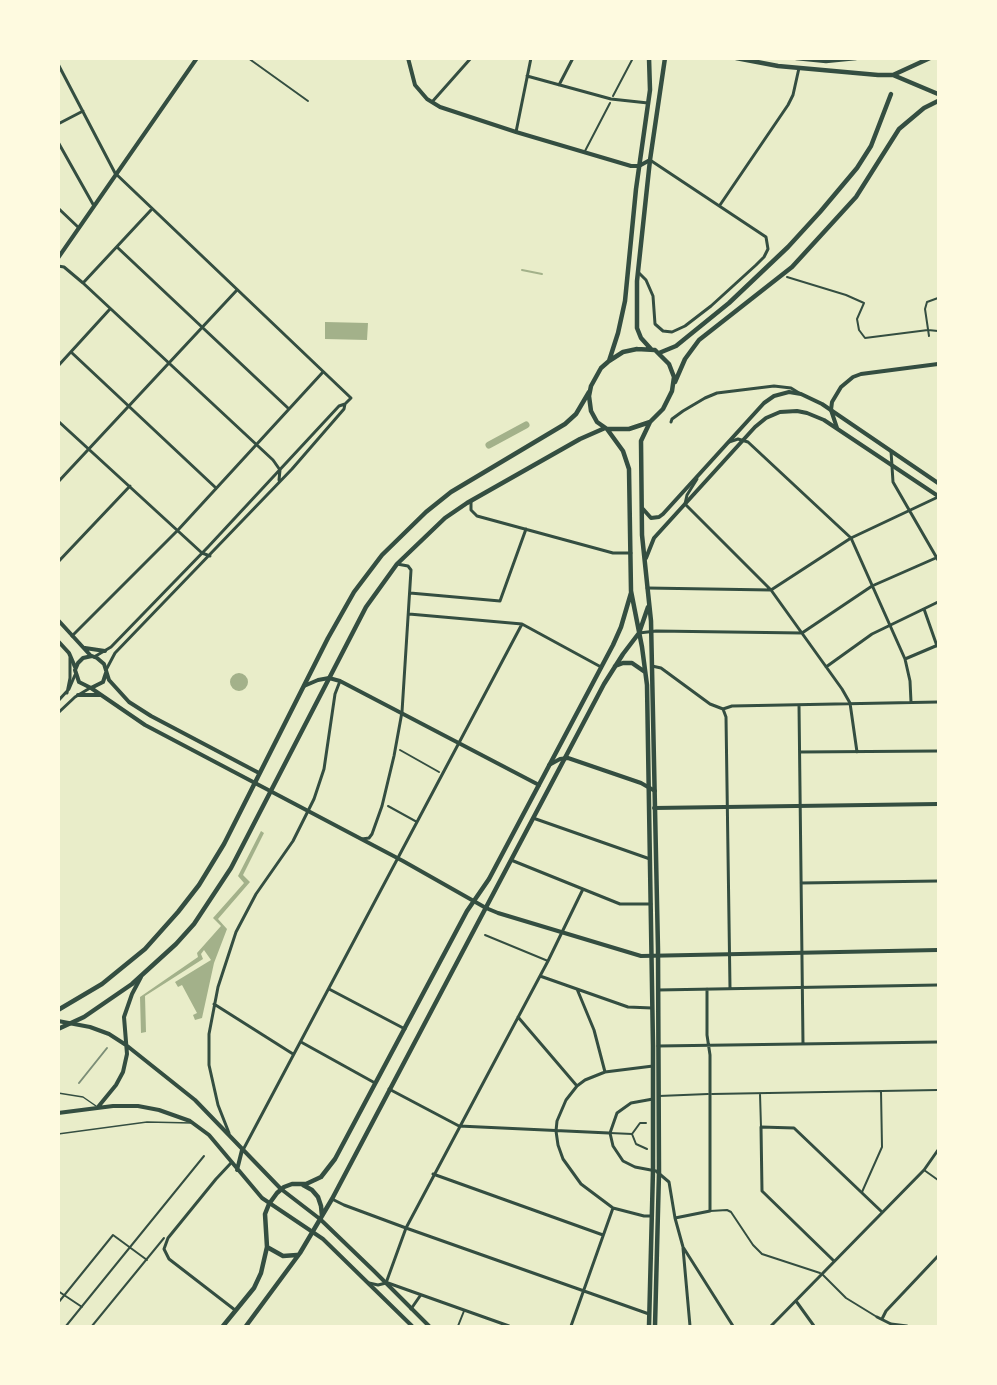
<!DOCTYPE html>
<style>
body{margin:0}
#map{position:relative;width:997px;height:1385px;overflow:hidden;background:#e9edc9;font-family:Quicksand,sans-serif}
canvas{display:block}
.frame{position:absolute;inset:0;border:60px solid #fefae0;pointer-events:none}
</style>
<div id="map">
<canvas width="997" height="1385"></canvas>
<div class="frame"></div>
</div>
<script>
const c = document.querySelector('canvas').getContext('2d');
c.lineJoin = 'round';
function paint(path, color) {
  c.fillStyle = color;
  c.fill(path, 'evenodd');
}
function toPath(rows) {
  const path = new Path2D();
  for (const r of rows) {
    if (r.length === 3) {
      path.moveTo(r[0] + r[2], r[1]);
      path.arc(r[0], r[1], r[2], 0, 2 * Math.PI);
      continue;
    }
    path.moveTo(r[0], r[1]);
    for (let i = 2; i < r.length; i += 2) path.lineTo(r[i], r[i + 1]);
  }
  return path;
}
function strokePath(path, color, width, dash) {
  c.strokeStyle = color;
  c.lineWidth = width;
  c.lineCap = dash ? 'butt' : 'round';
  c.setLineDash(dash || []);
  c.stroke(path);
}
paint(toPath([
 [325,322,368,323,367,340,325,339],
 [239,682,9],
 [261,831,264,833,243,875,250,882,218,919,227,929,214,963,202,1018,195,1020,193,1015,197,1013,182,985,178,987,175,982,211,960,204,950,201,954,203,959,145,996,146,1032,141,1033,140,997,198,957,197,953,221,926,213,918,244,883,238,876]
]), '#a3b18a');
strokePath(toPath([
 [522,270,542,274]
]), '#a3b18a', 2);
strokePath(toPath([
 [489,445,526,425]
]), '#a3b18a', 7);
strokePath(toPath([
 [58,1093,83,1097,96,1106],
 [58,1134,147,1122,192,1123]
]), '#344e41', 1.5);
strokePath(toPath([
 [248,58,308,101],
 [613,96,633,58],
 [585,151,610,103],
 [787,277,846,295,864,303,857,319,859,330,865,338,928,330,938,331],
 [929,336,925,309,927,302,938,298],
 [400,750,439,772],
 [388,806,417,822],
 [485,935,548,961],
 [712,1094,938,1090],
 [760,1094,761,1127],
 [659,1096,708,1094],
 [646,1123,640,1123,632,1134,636,1144,647,1149],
 [610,1133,632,1134],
 [924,1170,938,1180],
 [862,1192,882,1147,881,1091],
 [710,1211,727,1210,731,1212,753,1245,762,1254,820,1273],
 [823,1275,846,1298,877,1317],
 [58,1291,82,1307],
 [58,1303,113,1235,147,1260],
 [66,1326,204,1156],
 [92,1326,164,1238],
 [458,1326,464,1311]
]), '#344e41', 2);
strokePath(toPath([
 [58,64,115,173,351,398,345,404,344,409,292,469,115,653,106,670],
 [527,76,611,99,648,103],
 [559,85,573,58],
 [432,102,471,58],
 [58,124,83,111],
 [516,132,531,58],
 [58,142,94,206],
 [720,205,788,105,793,95,799,68],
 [58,208,79,228],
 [117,247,289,409],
 [58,266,64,267,83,283,273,460,280,470,279,480],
 [639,273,646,280,653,296,655,324,663,331,672,332,685,326,711,306,756,265,764,257,768,249,766,237,650,160],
 [83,283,151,210],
 [71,352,216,488],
 [58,366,110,309],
 [58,421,202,553,210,556],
 [671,422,672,419,683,411,705,398,717,393,774,386,791,388,799,393],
 [729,442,738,439,748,442,851,538,905,659,910,681,911,702],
 [891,451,893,482,938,560],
 [697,479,687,495,685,504,771,590,842,689,850,703,857,752],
 [58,482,237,290],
 [471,502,471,510,477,516,613,553,631,553],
 [58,562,130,486],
 [647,588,771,590,851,538,938,497],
 [410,593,500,601,526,529],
 [924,609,937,646],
 [409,614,522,624,601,667],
 [639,633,656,631,802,633,872,586,938,557],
 [72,636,178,530,323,372],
 [94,657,111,647,208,547,339,406,345,404],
 [905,659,938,645],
 [652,666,661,668,710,704,723,709],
 [826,667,872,634,938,602],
 [67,693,70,678,70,658],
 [58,701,69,689,75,675],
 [799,705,803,1044],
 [723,709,726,717,730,988],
 [723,709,732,706,938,702],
 [58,713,75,697,90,688],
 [800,752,938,751],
 [533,818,650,859],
 [362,839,369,838,372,834,382,806,394,756,402,712,411,570,408,566,397,564],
 [511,860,620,904,651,904],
 [801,883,938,881],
 [540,976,628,1007,652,1008],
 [329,989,405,1029],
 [577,989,594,1030,605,1072],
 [658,990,938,985],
 [214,1004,293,1054],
 [518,1017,577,1086],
 [301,1042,375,1083],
 [658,1046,938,1042],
 [389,1089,459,1126,609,1133],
 [653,1099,631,1103,617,1113,610,1133,613,1146,623,1161,635,1167,656,1171,669,1182,675,1218,683,1247,733,1326],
 [229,1133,218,1105,209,1065,209,1034,218,987,236,932,256,894,293,841,314,799,324,769,335,694,340,681],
 [243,1150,522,624],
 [231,1163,216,1179,168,1238,164,1249,169,1259,235,1310],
 [433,1174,603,1235],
 [332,1199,344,1205,406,1228,649,1314],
 [651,1216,644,1216,613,1208,581,1184,563,1159,558,1145,556,1131,557,1121,566,1100,577,1086,585,1080,605,1072,653,1066],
 [675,1218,710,1211,710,1055,707,1035,707,989],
 [683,1248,690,1326],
 [834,1261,762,1191,761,1127,794,1128,882,1212],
 [369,1283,378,1285,386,1283],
 [386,1283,406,1228,548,961,583,889],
 [388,1283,509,1326],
 [796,1301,814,1326],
 [411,1309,420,1296],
 [877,1317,891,1324,907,1326],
 [882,1319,886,1311,938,1256],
 [571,1326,613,1208],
 [771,1326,924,1170,938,1150]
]), '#344e41', 3);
strokePath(toPath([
 [58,258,197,58],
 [837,428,831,410,832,402,841,387,853,377,861,374,938,364],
 [58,620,91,656],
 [58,641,69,653,75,667],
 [85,648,105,651],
 [106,673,103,682,91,688,79,682,75,670,78,663,83,658,92,656,97,658,104,664,109,680,129,702,151,716,259,773],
 [304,686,318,680,329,678,340,681,539,785],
 [91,688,145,725,403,861,486,908],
 [78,695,101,695],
 [549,765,560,759,568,758,641,783,655,791],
 [654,808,938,804]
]), '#344e41', 4);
strokePath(toPath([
 [408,58,415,85,427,99,440,107,516,132,631,166,639,166,650,160],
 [643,509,651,518,659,517,663,514,764,403,774,396,789,392,801,394,822,404,938,483],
 [646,558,654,538,755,427,766,418,780,412,797,411,807,413,824,420,938,496],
 [486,908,498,913,641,956,938,950],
 [58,1021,90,1027,109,1034,126,1045,195,1100,281,1189,320,1219,374,1271,429,1326],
 [98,1107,116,1085,123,1072,127,1054,124,1017,132,994,141,977],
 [58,1113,113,1106,138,1106,159,1110,190,1121,209,1135,262,1198,323,1239,412,1326],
 [237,1170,242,1150]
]), '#344e41', 4);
strokePath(toPath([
 [736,58,778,66,878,75,893,75,930,58],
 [796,58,826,61,856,58],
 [893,75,938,94],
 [637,349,655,350,669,364,674,377,672,391,663,409,650,422,629,429,607,429,597,422,591,411,589,396,591,386,601,368,609,361,623,352,637,349],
 [651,349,641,338,637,328,637,281,650,160,665,58],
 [659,353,676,346,729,303,788,247,820,212,857,168,871,146,891,94],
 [609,361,618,333,625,301,636,189,650,90,649,58],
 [675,382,685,359,699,340,792,267,856,197,899,129,924,108,938,101],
 [650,422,641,441,642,535,651,621,658,949,659,1173,655,1326],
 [607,429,623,451,629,469,631,591,642,647,647,685,653,1046,653,1170,649,1326],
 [615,666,623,663,632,663,645,672],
 [58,1010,102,984,145,949,178,912,199,885,224,844,328,638,354,592,382,555,426,512,451,492,565,424,576,414,589,392],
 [58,1029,84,1017,132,984,176,944,194,924,231,868,366,607,397,564,445,518,467,503,580,439,605,428],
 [303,1185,312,1190,318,1197,321,1206,322,1216],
 [267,1247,283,1256,297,1255],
 [223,1326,254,1288,261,1273,267,1247,265,1214,269,1204,277,1193,284,1187,292,1184,306,1184,321,1177,335,1159,467,911,489,879,613,645,621,627,631,593],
 [246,1326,300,1253,332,1199,604,684,623,654,639,633,648,607]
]), '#344e41', 4.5);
strokePath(toPath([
 [79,1083,107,1048]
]), '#7c8e77', 2);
</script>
